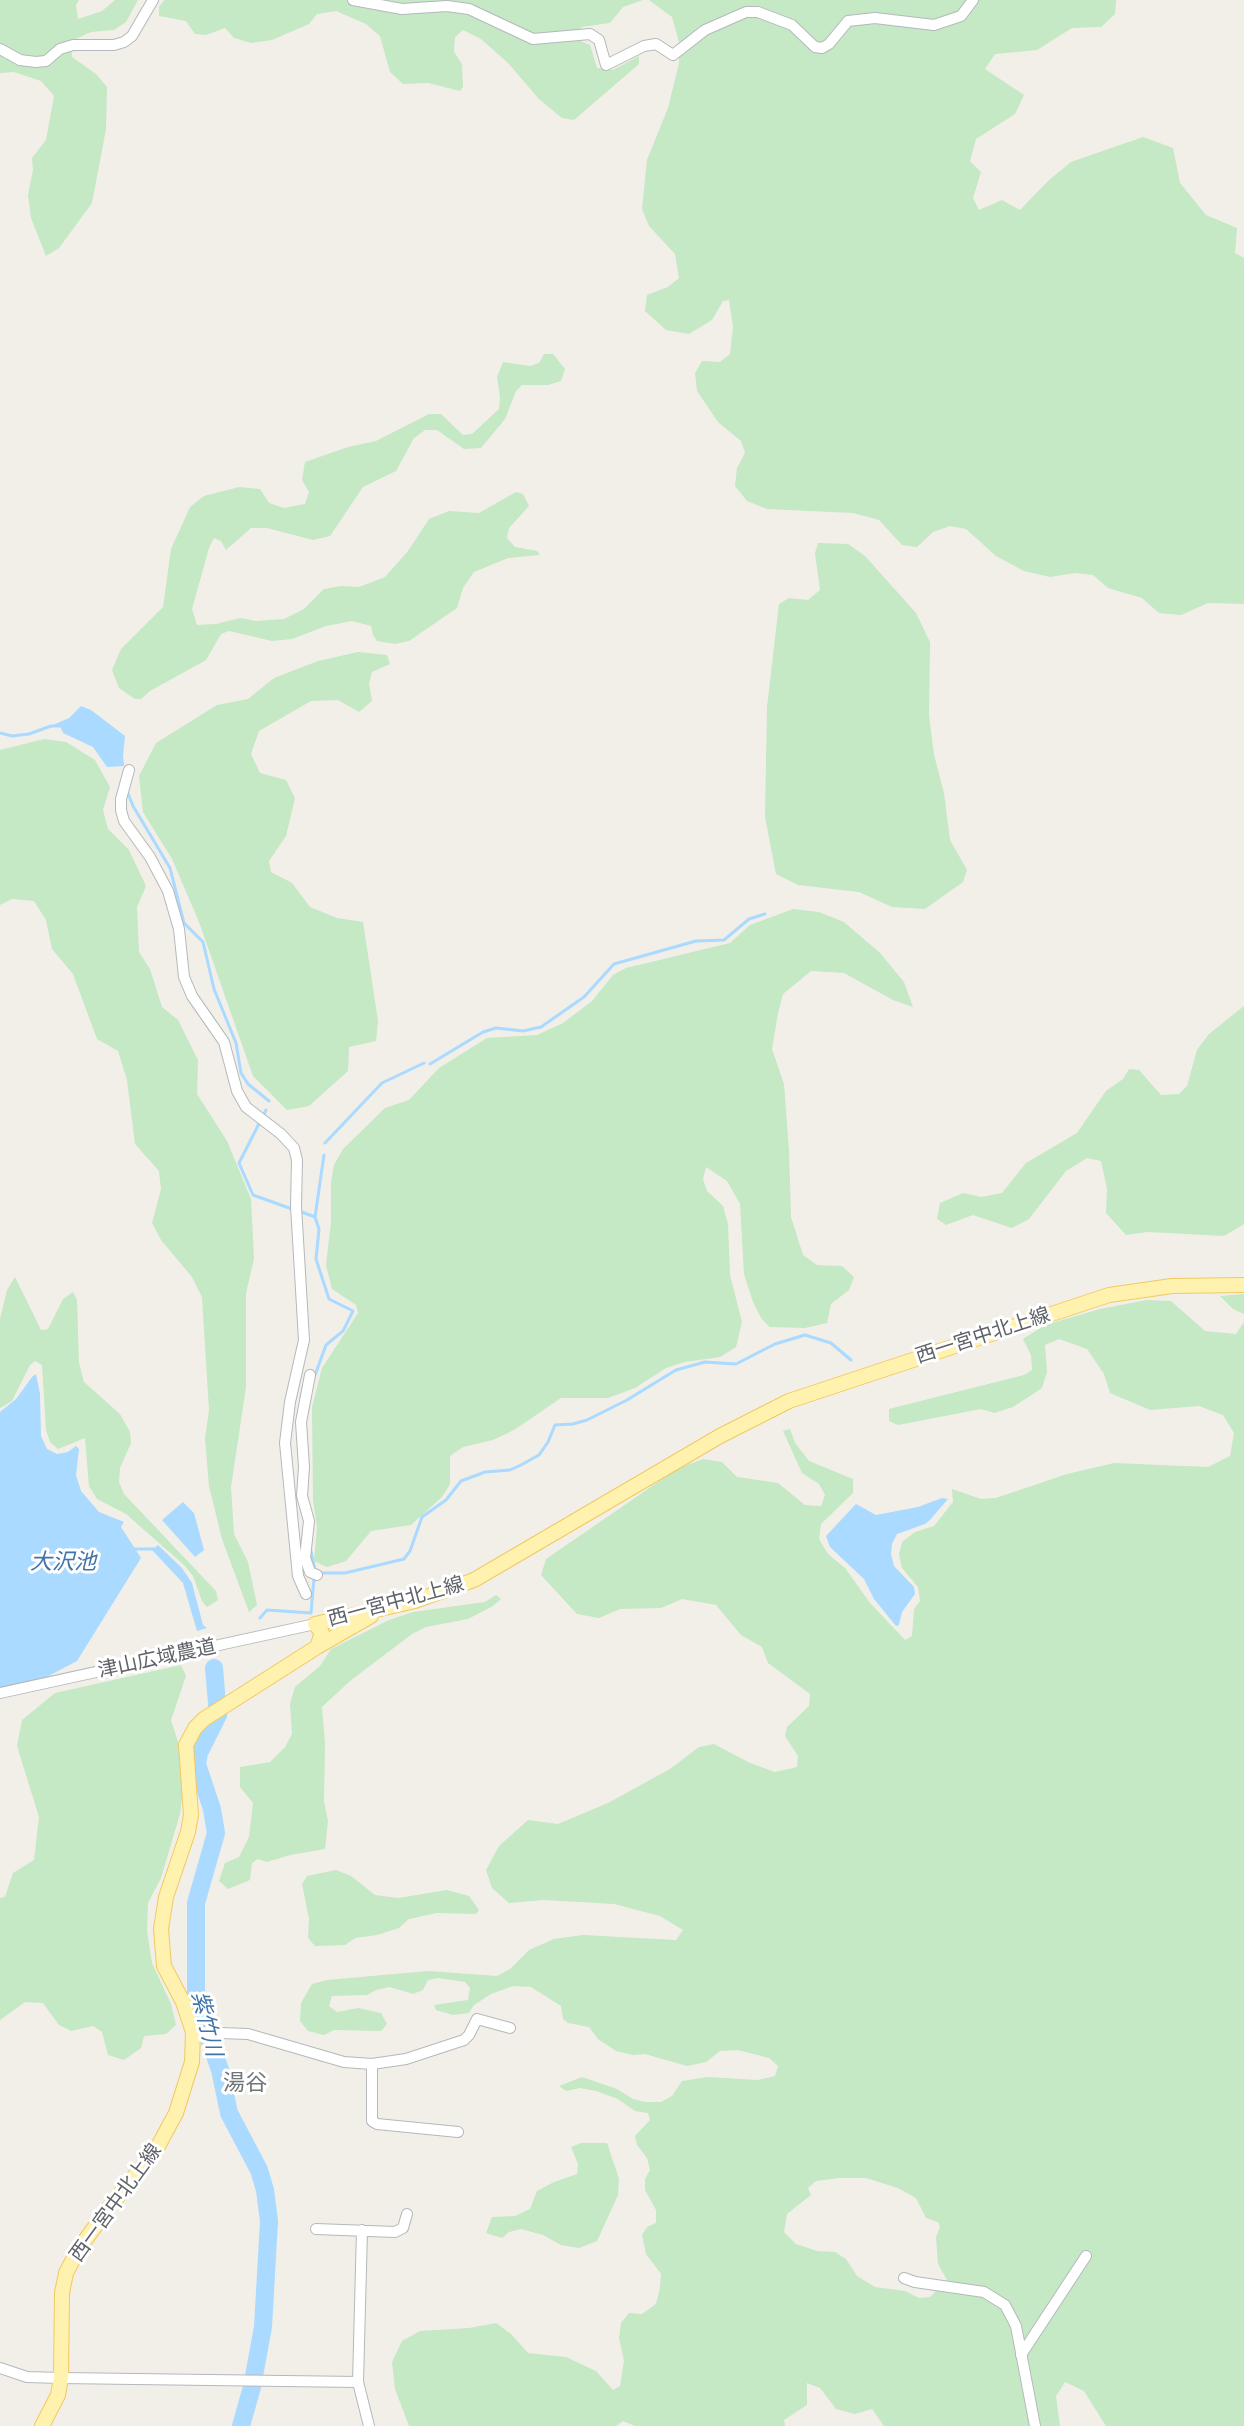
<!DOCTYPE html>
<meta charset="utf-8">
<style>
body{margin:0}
canvas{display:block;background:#f1efe8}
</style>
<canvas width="1244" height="2426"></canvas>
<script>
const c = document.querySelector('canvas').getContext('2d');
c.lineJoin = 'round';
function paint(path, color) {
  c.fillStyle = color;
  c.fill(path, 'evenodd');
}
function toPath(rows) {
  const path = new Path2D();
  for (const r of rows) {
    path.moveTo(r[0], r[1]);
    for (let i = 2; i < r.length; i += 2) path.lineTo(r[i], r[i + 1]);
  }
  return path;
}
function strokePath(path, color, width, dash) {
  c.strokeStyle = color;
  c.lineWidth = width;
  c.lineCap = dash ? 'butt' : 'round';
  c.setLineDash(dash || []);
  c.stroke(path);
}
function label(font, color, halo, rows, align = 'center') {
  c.font = font + ' "Noto Sans","Noto Sans JP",sans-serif';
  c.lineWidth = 6;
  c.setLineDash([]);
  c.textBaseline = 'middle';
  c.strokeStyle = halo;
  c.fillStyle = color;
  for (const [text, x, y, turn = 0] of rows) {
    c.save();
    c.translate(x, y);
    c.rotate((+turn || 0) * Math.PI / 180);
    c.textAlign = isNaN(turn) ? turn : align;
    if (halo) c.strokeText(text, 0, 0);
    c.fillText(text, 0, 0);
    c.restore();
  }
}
paint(toPath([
 [0,0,79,0,76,5,78,19,102,11,115,0,138,0,126,22,114,30,91,32,71,41,72,57,96,74,107,87,106,129,92,203,59,248,46,256,31,218,28,195,33,170,32,158,46,140,54,96,41,81,14,72,0,73],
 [164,0,643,0,623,7,610,23,581,27,580,41,590,45,597,68,613,70,639,56,639,64,574,120,562,118,539,99,508,63,481,39,463,30,455,37,454,52,462,64,463,87,460,91,428,83,403,84,390,72,380,36,366,24,336,11,317,14,309,24,272,40,251,43,234,38,225,28,206,35,195,34,186,21,159,16,159,7],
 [649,0,1116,0,1115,14,1101,27,1072,28,1037,50,995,54,985,69,1024,95,1015,114,976,139,970,161,981,172,973,198,979,210,1002,200,1020,210,1049,180,1071,162,1143,137,1173,148,1180,183,1206,215,1237,228,1235,253,1244,258,1244,604,1208,603,1181,615,1159,613,1142,598,1108,588,1093,575,1075,573,1050,577,1024,571,996,556,966,529,950,526,933,532,917,547,902,545,879,520,853,513,767,509,747,501,735,486,737,468,745,453,741,441,718,422,697,391,695,373,702,361,720,362,730,354,733,327,729,300,723,301,712,320,689,334,666,330,645,311,647,295,668,287,679,278,675,254,649,226,642,209,647,160,668,108,679,63,679,42,672,17],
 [544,354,553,354,565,369,561,381,548,385,522,385,516,391,505,419,481,448,464,449,437,430,425,430,414,438,396,471,363,487,330,536,313,540,267,528,251,528,226,550,221,541,214,538,209,548,192,609,197,625,216,624,240,618,256,621,284,619,304,609,324,589,341,586,359,587,385,577,408,551,429,519,449,511,479,513,516,492,523,494,529,506,509,528,507,538,515,547,537,551,540,555,508,558,474,572,463,588,457,608,409,641,395,644,377,641,373,635,371,626,352,621,326,626,292,639,272,641,229,631,221,634,206,660,150,691,141,699,135,699,119,688,112,670,121,649,163,607,171,549,190,507,204,496,239,487,260,489,269,503,284,508,305,504,309,492,302,480,305,462,348,447,376,441,429,414,441,414,463,435,472,434,499,409,500,397,497,377,503,362,530,366,539,363],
 [818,543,848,544,865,556,916,613,930,642,929,715,934,755,944,793,950,840,967,870,963,882,925,909,892,907,859,892,798,885,776,874,765,817,767,707,779,604,789,598,808,600,820,590,815,553],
 [358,652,387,655,390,664,372,672,369,683,372,701,359,712,338,700,311,701,259,731,251,754,260,773,286,780,295,798,286,836,269,861,271,872,292,883,310,907,337,918,363,922,378,1021,376,1041,349,1047,348,1071,309,1106,287,1110,253,1076,199,922,172,859,143,812,139,776,156,743,217,705,248,699,274,678,318,661],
 [44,739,66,742,95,760,110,787,103,810,108,829,129,850,146,886,137,907,139,952,150,969,162,1007,178,1020,198,1060,197,1094,227,1141,251,1199,254,1259,246,1293,246,1387,231,1487,234,1534,248,1562,257,1605,249,1612,222,1539,209,1486,205,1438,209,1410,202,1297,192,1277,161,1240,152,1223,161,1189,159,1171,135,1144,127,1080,118,1051,97,1039,73,974,52,949,46,920,34,901,12,899,0,905,0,750],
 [793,909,819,912,844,922,880,953,904,982,913,1007,893,1000,844,973,811,971,783,994,778,1013,772,1049,784,1084,789,1150,791,1217,803,1255,817,1265,842,1266,854,1277,849,1290,831,1304,827,1323,805,1328,770,1327,761,1318,753,1302,744,1274,740,1204,727,1181,706,1167,703,1179,707,1191,723,1206,728,1224,730,1275,742,1322,736,1347,720,1357,685,1362,666,1368,635,1388,608,1398,561,1398,514,1430,493,1440,463,1447,450,1456,450,1484,442,1497,411,1525,371,1531,346,1561,327,1567,314,1561,317,1527,313,1500,312,1407,322,1368,358,1313,356,1305,332,1289,326,1265,331,1222,331,1182,334,1165,343,1149,385,1108,409,1100,439,1068,487,1038,537,1035,563,1023,592,1001,613,975,626,968,730,943,750,925],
 [1244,1006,1244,1224,1224,1236,1148,1232,1126,1235,1106,1213,1107,1189,1101,1161,1087,1158,1066,1171,1029,1219,1012,1228,973,1215,946,1225,937,1219,940,1203,963,1193,981,1197,1002,1193,1026,1163,1077,1133,1106,1091,1123,1079,1129,1069,1139,1070,1161,1095,1179,1094,1187,1086,1197,1050,1209,1034],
 [15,1277,41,1330,48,1329,63,1299,73,1292,77,1300,79,1363,84,1382,120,1414,130,1432,131,1443,120,1468,119,1482,124,1494,216,1591,218,1600,207,1607,202,1601,193,1576,184,1565,126,1514,97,1499,89,1486,85,1438,58,1449,50,1442,46,1430,42,1365,35,1361,30,1365,12,1401,0,1408,0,1319,7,1290],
 [1244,1294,1244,1314,1233,1309,1220,1296],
 [1147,1300,1171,1301,1205,1331,1236,1334,1244,1322,1244,2426,1106,2426,1084,2391,1065,2382,1056,2396,1060,2426,884,2426,872,2409,855,2414,836,2409,820,2388,807,2383,807,2405,784,2420,785,2426,635,2426,623,2421,616,2426,409,2426,395,2389,392,2362,402,2341,420,2331,469,2328,496,2323,511,2334,528,2353,566,2357,596,2371,613,2390,620,2386,624,2361,619,2338,621,2323,629,2313,642,2314,656,2304,660,2288,661,2274,646,2254,642,2235,647,2227,656,2223,656,2210,645,2190,645,2179,650,2170,647,2158,637,2145,635,2136,650,2120,648,2113,635,2111,618,2099,596,2091,580,2088,566,2091,559,2086,582,2077,617,2089,633,2099,645,2102,661,2102,672,2096,682,2081,708,2077,758,2080,775,2076,778,2066,769,2058,738,2050,720,2051,706,2062,687,2066,645,2054,633,2055,616,2051,598,2039,589,2027,568,2023,563,2019,561,2006,531,1987,513,1986,491,1994,474,2005,469,2013,453,2015,436,2010,434,2005,468,2000,470,1988,465,1982,438,1978,428,1980,423,1990,413,1994,390,1987,376,1990,367,1995,332,1996,329,2006,337,2012,358,2008,381,2013,387,2024,381,2031,334,2030,324,2035,308,2031,300,2021,301,2003,312,1984,327,1980,428,1971,497,1976,510,1969,529,1950,554,1939,583,1935,676,1940,683,1930,660,1916,614,1904,544,1900,509,1903,492,1888,486,1870,499,1846,528,1820,558,1824,608,1803,670,1769,699,1747,714,1744,750,1763,775,1772,797,1767,798,1756,785,1736,787,1727,809,1706,810,1694,768,1663,762,1647,741,1635,716,1605,682,1599,661,1608,620,1609,599,1618,577,1614,541,1575,546,1559,677,1469,703,1459,722,1462,737,1477,778,1483,805,1505,821,1506,825,1495,819,1484,802,1473,783,1431,790,1429,795,1443,809,1461,853,1479,853,1493,821,1524,819,1539,828,1554,845,1568,870,1603,905,1640,912,1636,914,1609,920,1601,918,1587,902,1568,899,1554,902,1542,915,1532,934,1526,953,1502,952,1489,981,1499,996,1498,1067,1474,1114,1463,1208,1467,1230,1456,1234,1433,1223,1415,1199,1406,1150,1410,1110,1393,1104,1374,1087,1349,1059,1339,1045,1345,1047,1372,1042,1388,1013,1407,994,1413,981,1409,898,1425,889,1421,889,1409,1024,1375,1032,1370,1031,1355,1023,1339,1045,1325,1100,1309],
 [839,2178,866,2178,898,2188,916,2198,926,2218,938,2222,940,2227,936,2237,938,2264,947,2280,944,2290,939,2288,930,2297,919,2298,905,2291,875,2287,857,2276,846,2259,835,2252,817,2251,796,2244,784,2232,787,2214,811,2195,808,2188,816,2181],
 [496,1595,501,1599,493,1606,468,1619,426,1627,412,1634,350,1681,322,1707,325,1743,324,1801,328,1821,325,1849,290,1855,267,1862,258,1859,252,1863,250,1880,228,1889,219,1881,225,1863,239,1857,249,1837,253,1803,240,1787,240,1767,270,1762,285,1747,292,1734,290,1704,295,1687,320,1666,331,1649,389,1620,413,1612,485,1602],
 [181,1665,186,1676,171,1720,178,1742,183,1789,180,1814,161,1878,148,1903,147,1931,152,1963,171,2004,176,2025,166,2034,144,2036,141,2048,124,2060,108,2055,102,2032,93,2026,71,2031,59,2025,43,2003,25,2002,0,2020,0,1898,5,1897,13,1873,34,1860,39,1817,17,1746,22,1720,55,1693],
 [336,1870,351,1876,375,1895,398,1898,447,1890,469,1896,479,1910,476,1914,437,1913,409,1919,399,1928,377,1935,355,1938,345,1945,315,1946,308,1938,309,1919,302,1884,307,1876],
 [581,2143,607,2143,619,2179,618,2195,597,2241,579,2248,561,2245,543,2235,521,2229,509,2232,502,2238,486,2233,492,2217,515,2216,530,2209,537,2191,554,2182,577,2174,578,2164,571,2147]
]), '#c5e8c5');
paint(toPath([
 [81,706,91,710,125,736,123,755,124,766,107,767,93,747,63,733,60,726,53,725,69,718],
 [36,1374,40,1394,41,1436,47,1449,57,1454,68,1452,76,1446,79,1449,76,1475,81,1491,99,1512,124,1522,121,1527,141,1558,77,1661,43,1679,0,1689,0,1412,16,1399,32,1377],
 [942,1498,948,1499,930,1520,925,1524,897,1534,892,1544,891,1554,894,1566,914,1587,915,1594,902,1612,899,1625,896,1626,874,1599,864,1579,830,1547,826,1536,856,1504,876,1515,918,1507],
 [183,1502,194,1513,204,1550,195,1557,162,1520],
 [158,1545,182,1568,192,1583,203,1625,207,1628,197,1631,183,1583,152,1550]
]), '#aadaff');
strokePath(toPath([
 [0,733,12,736,29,734,51,726,63,726],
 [127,791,133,806,170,868,184,923,203,942,214,989,236,1043,241,1073,248,1084,269,1101],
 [430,1064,483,1032,496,1028,523,1031,541,1027,584,997,614,964,696,941,724,940,749,919,765,914],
 [266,1110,239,1163,253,1195,292,1209],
 [325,1143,382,1083,424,1063],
 [299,1211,315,1217],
 [314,1378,326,1345,343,1331,353,1311,329,1299,316,1259,319,1229,315,1217,324,1155],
 [131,1549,156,1549],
 [311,1551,315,1570],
 [319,1573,345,1573,404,1559,410,1551,422,1517,446,1500,461,1481,485,1472,510,1470,521,1465,539,1455,548,1442,555,1425,573,1424,587,1420,627,1400,676,1370,705,1362,736,1364,775,1344,805,1335,831,1343,851,1360],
 [260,1618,267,1610,311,1613,314,1578]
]), '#aadaff', 3);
strokePath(toPath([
 [214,1668,218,1715,199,1753,197,1764,212,1809,216,1833,196,1903,196,1991,202,2019,220,2070,229,2113,259,2170,265,2190,269,2221,263,2327,252,2387,241,2426]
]), '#aadaff', 18);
const minor = toPath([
 [353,0,402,9,447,6,469,9,533,39,590,34,599,40,606,65,644,46,656,44,673,55,705,30,746,12,758,12,792,25,815,47,822,48,829,44,848,21,875,18,934,25,961,16,973,0],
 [0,49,20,60,36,62,46,61,60,49,73,45,114,45,124,42,132,36,153,0],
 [129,770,121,799,121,810,124,821,150,857,168,891,179,929,184,977,192,996,224,1042,237,1091,246,1107,281,1134,294,1148,297,1160,296,1206,304,1340,290,1402,285,1443,298,1576,306,1594],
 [310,1375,301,1422,304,1467,302,1496,309,1521,305,1558,310,1572,317,1575],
 [0,1693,315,1624],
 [193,2032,248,2034,344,2062,372,2064,406,2059,464,2040,469,2035,477,2019,510,2028],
 [372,2064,372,2121,377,2124,458,2132],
 [316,2229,395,2232,403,2228,407,2214],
 [362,2230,358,2382,369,2426],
 [904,2278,915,2282,984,2292,1005,2305,1016,2326,1035,2426],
 [1021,2355,1086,2256],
 [0,2368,27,2377,61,2378,358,2382]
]);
const major = toPath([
 [317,1647,371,1616],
 [42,2426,58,2395,61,2378,62,2293,66,2273,78,2250,107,2210,156,2150,176,2113,192,2062,193,2032,183,2002,164,1966,161,1929,166,1897,188,1832,191,1815,186,1745,195,1728,204,1719,317,1647,322,1633,315,1624,415,1601,474,1580,720,1436,789,1401,1109,1295,1172,1286,1244,1285]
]);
strokePath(minor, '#b5b8bc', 12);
strokePath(major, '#f2c960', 16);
strokePath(minor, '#fff', 10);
strokePath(major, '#fff2af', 14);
label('20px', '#5f6368', '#fff', [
 ["西一宮中北上線",983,1336,-18],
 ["西一宮中北上線",396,1602,-15],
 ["津山広域農道",157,1659,-12],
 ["西一宮中北上線",116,2203,-54]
]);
label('italic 22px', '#4174aa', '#fff', [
 ["大沢池",63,1563],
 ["紫竹川",206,2024,76]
]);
label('22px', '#70757a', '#fff', [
 ["湯谷",245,2084]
]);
</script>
